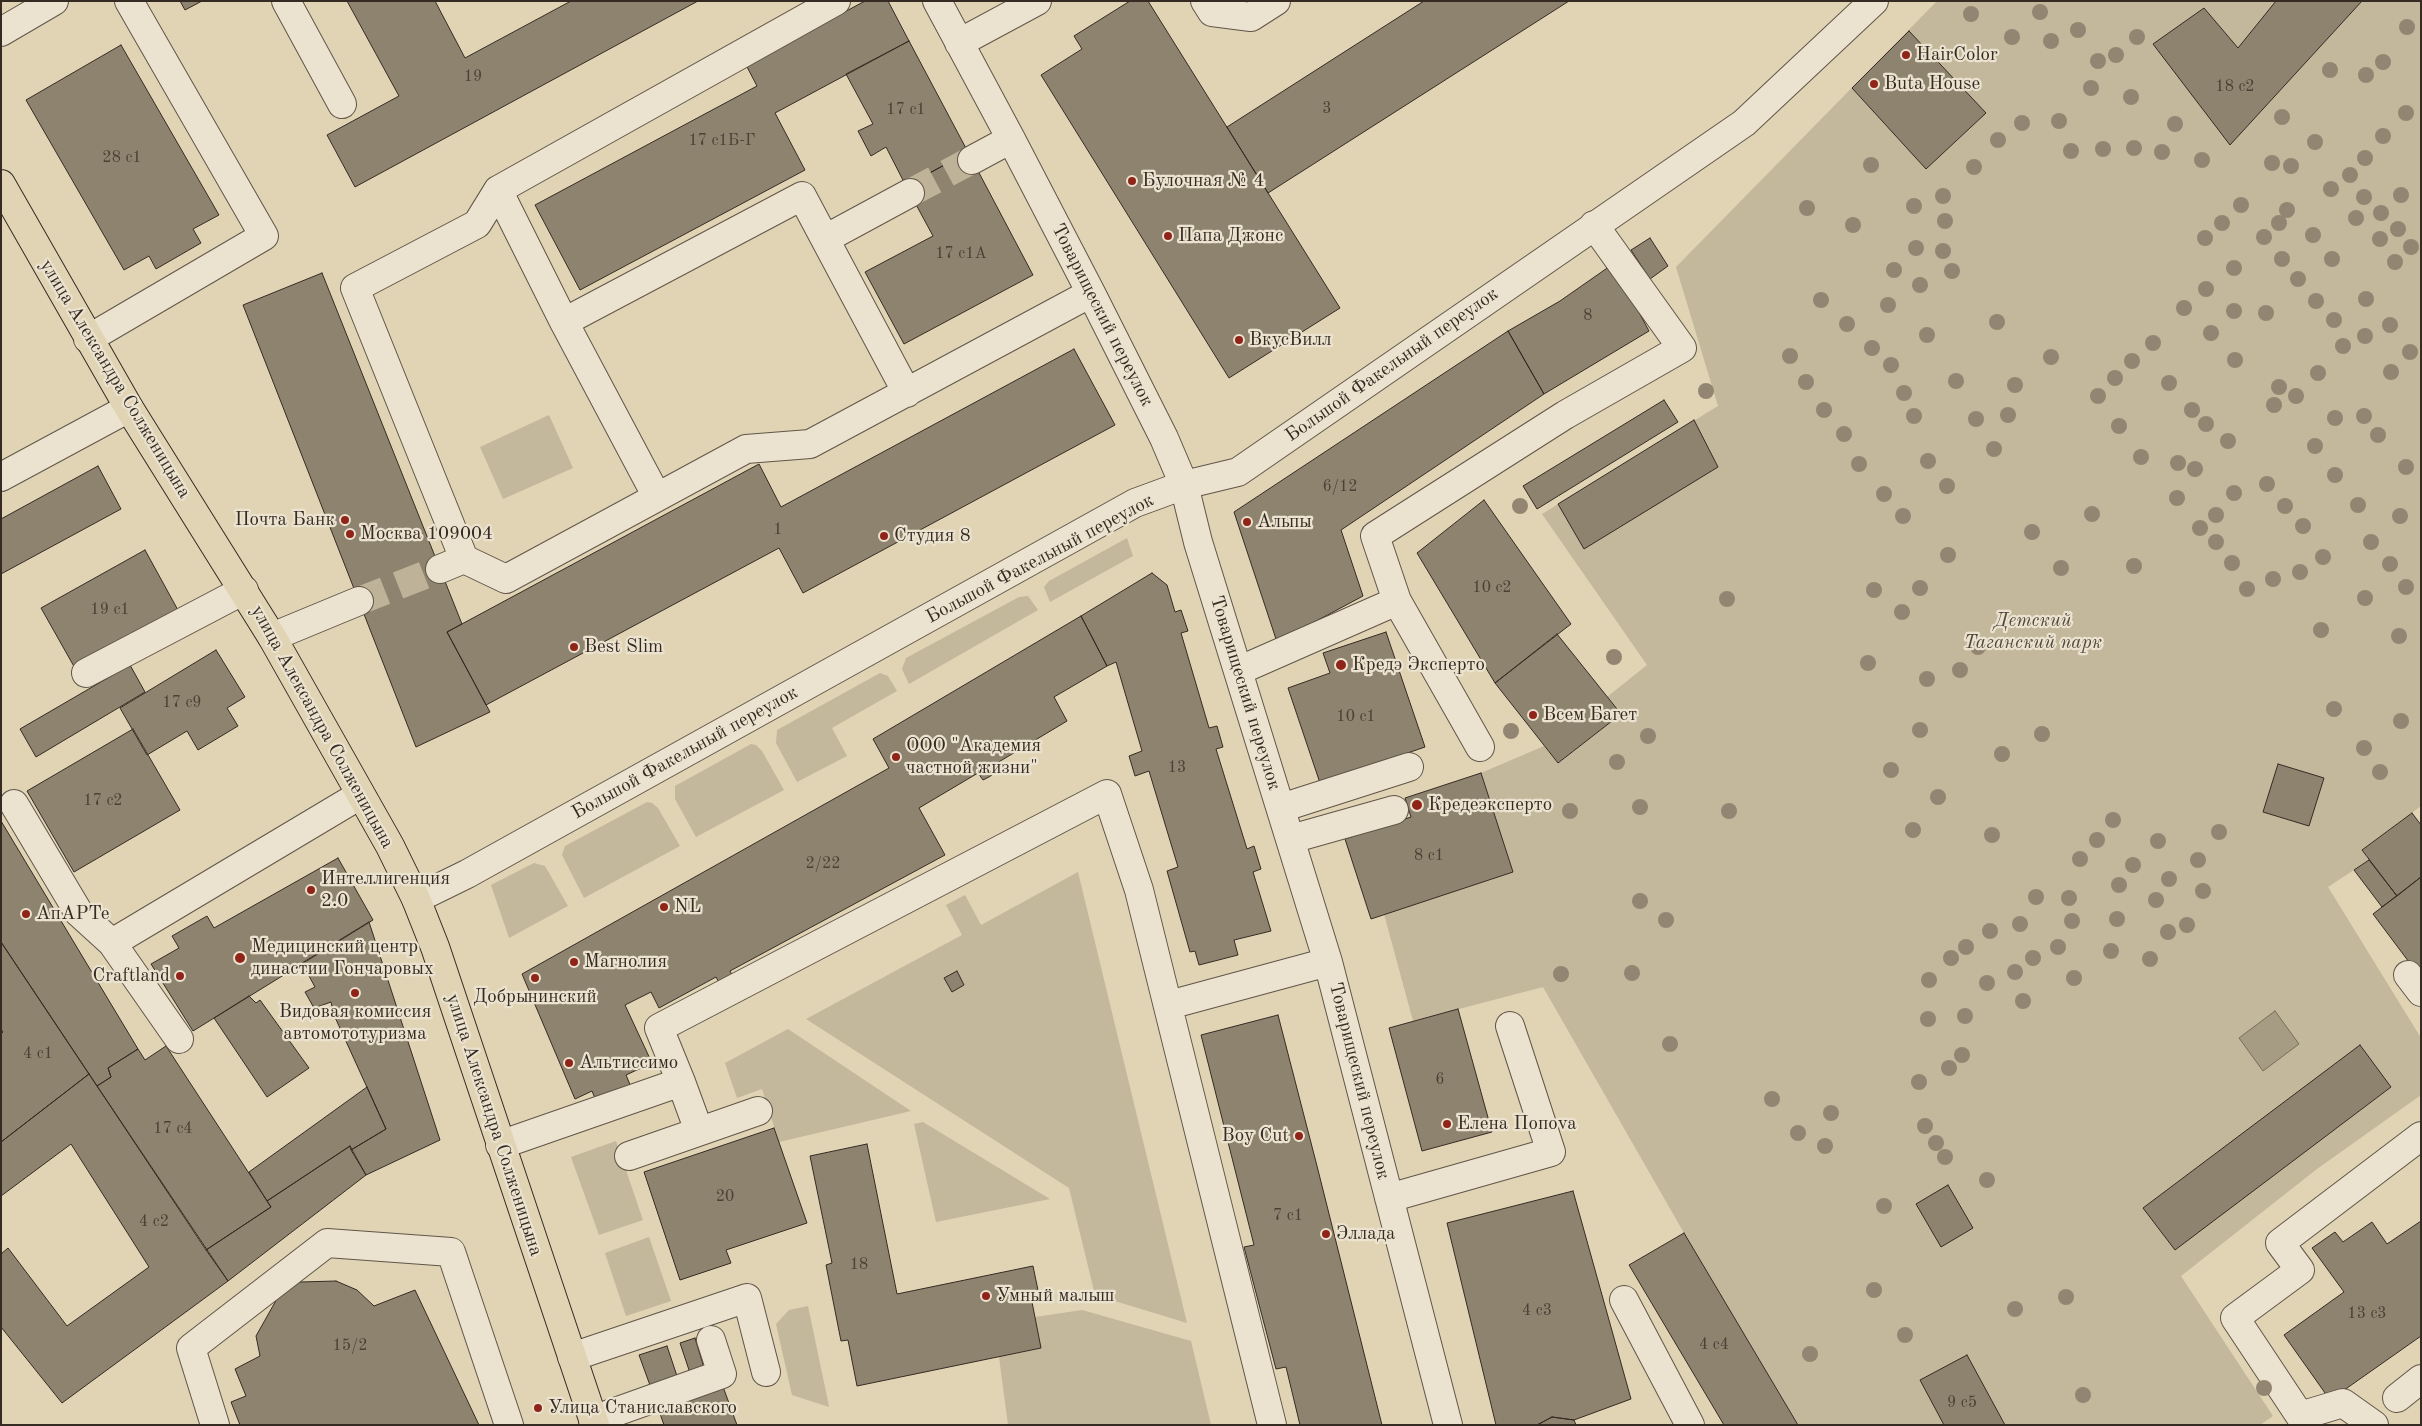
<!DOCTYPE html>
<meta charset="utf-8">
<style>
body{margin:0}
#map{position:relative;width:2422px;height:1426px;overflow:hidden;background:#e0d4b5;font-family:"Old Standard TT",serif}
canvas{display:block}
.frame{position:absolute;inset:0;border:2px solid #362b23;pointer-events:none}
</style>
<div id="map">
<canvas width="2422" height="1426"></canvas>
<div class="frame"></div>
</div>
<script>
const c = document.querySelector('canvas').getContext('2d');
c.lineJoin = 'round';
function paint(path, color) {
  c.fillStyle = color;
  c.fill(path, 'evenodd');
}
function toPath(rows) {
  const path = new Path2D();
  for (const r of rows) {
    path.moveTo(r[0], r[1]);
    for (let i = 2; i < r.length; i += 2) path.lineTo(r[i], r[i + 1]);
  }
  return path;
}
function strokePath(path, color, width, dash) {
  c.strokeStyle = color;
  c.lineWidth = width;
  c.lineCap = dash ? 'butt' : 'round';
  c.setLineDash(dash || []);
  c.stroke(path);
}
function label(font, color, halo, rows, align = 'center') {
  c.font = font + ' "Old Standard TT",serif';
  c.lineWidth = 4.5;
  c.setLineDash([]);
  c.textBaseline = 'middle';
  c.strokeStyle = halo;
  c.fillStyle = color;
  for (const [text, x, y, turn = 0] of rows) {
    c.save();
    c.translate(x, y);
    c.rotate((+turn || 0) * Math.PI / 180);
    c.textAlign = isNaN(turn) ? turn : align;
    if (halo) c.strokeText(text, 0, 0);
    c.fillText(text, 0, 0);
    c.restore();
  }
}
paint(toPath([
 [1937,1,2421,1,2421,806,2362,850,2369,860,2328,887,2421,1038,2421,1095,2317,1169,2181,1276,2273,1416,2260,1425,1798,1425,1684,1233,1543,987,1413,1021,1384,914,1513,872,1481,773,1544,746,1558,763,1620,714,1607,697,1647,665,1542,514,1718,406,1676,267],
 [549,415,573,468,503,499,480,447],
 [1127,538,1133,556,1050,602,1044,587,1049,581],
 [1028,596,1038,610,909,684,902,669,906,658,1019,597],
 [880,673,888,676,897,691,832,728,847,756,797,782,776,743,777,730],
 [751,744,756,745,762,751,784,790,696,837,675,799,675,786],
 [647,802,652,803,658,808,680,846,584,898,562,855,565,846],
 [534,863,545,866,568,906,509,938,491,885],
 [1078,872,1187,1323,1095,1295,1069,1188,806,1019,962,935,946,905,965,895,981,925],
 [788,1029,911,1111,779,1142,762,1089,737,1098,725,1063],
 [923,1122,1050,1199,936,1222,914,1124],
 [616,1141,643,1220,599,1235,571,1157],
 [649,1237,671,1301,626,1316,605,1253],
 [808,1306,826,1392,829,1407,792,1395,776,1324,789,1310],
 [1082,1310,1191,1341,1211,1425,1008,1425,999,1357,1041,1348,1035,1317]
]), '#c3b79c');
const water = toPath([
 [2275,1011,2299,1044,2263,1071,2239,1038,2275,1011]
]);
paint(water, '#a69b83');
strokePath(water, '#796e5d', 1);
const building = toPath([
 [180,1,202,1,185,10,180,1],
 [347,1,435,1,465,58,571,1,698,1,355,187,327,135,399,96,347,1],
 [865,1,888,1,909,41,775,113,805,170,580,290,535,205,757,86,746,65,865,1],
 [1130,1,1148,1,1340,308,1229,378,1041,75,1082,49,1074,36,1130,1],
 [1424,1,1569,1,1268,193,1227,127,1424,1],
 [2276,1,2362,1,2230,145,2153,44,2204,8,2238,48,2276,1],
 [1909,31,1986,113,1926,169,1852,88,1909,31],
 [909,41,968,152,906,186,886,147,871,156,858,131,873,124,846,74,909,41],
 [121,45,219,215,193,229,201,243,156,269,149,256,124,270,26,100,121,45],
 [968,152,1033,275,904,344,865,272,933,236,906,186,968,152],
 [1650,238,1668,266,1650,279,1631,250,1650,238],
 [1613,264,1649,331,1544,394,1508,331,1560,301,1613,264],
 [322,273,462,624,447,632,490,712,416,747,243,305,322,273],
 [1508,331,1544,394,1341,530,1363,596,1277,642,1234,512,1508,331],
 [1074,349,1115,425,803,593,779,548,486,705,447,632,759,464,781,507,1074,349],
 [1664,400,1678,422,1537,509,1523,486,1664,400],
 [1694,420,1718,467,1584,549,1558,504,1694,420],
 [98,466,121,509,1,574,1,519,98,466],
 [1484,500,1571,624,1495,683,1417,553,1484,500],
 [145,550,179,612,76,670,41,608,145,550],
 [1152,573,1167,585,1175,612,1181,610,1188,631,1181,633,1209,728,1217,726,1223,747,1216,749,1247,849,1254,846,1261,869,1253,872,1271,931,1234,940,1238,955,1199,965,1195,951,1190,952,1188,945,1167,871,1178,867,1149,771,1135,776,1129,756,1142,751,1116,662,1107,666,1081,616,1152,573],
 [1081,616,1107,666,1054,697,1067,721,992,766,996,772,989,777,983,780,978,773,919,808,945,855,730,971,734,979,721,986,716,977,659,1008,651,992,625,1005,652,1063,626,1075,631,1087,597,1103,592,1091,575,1099,522,974,889,768,873,739,1081,616],
 [1386,632,1425,747,1320,783,1288,688,1330,673,1323,653,1386,632],
 [1557,634,1621,714,1558,763,1495,683,1557,634],
 [216,650,245,697,227,708,238,726,198,750,187,731,147,755,120,708,216,650],
 [130,665,145,692,36,757,20,729,130,665],
 [133,729,180,810,74,872,27,791,133,729],
 [2278,764,2324,778,2309,826,2263,812,2278,764],
 [1481,773,1513,872,1371,919,1345,839,1411,817,1405,798,1481,773],
 [2412,813,2421,825,2421,877,2397,896,2362,850,2412,813],
 [1,821,138,1049,108,1068,111,1077,97,1086,1,942,1,821],
 [338,858,373,920,193,1031,151,964,179,948,172,936,207,916,214,928,338,858],
 [2369,860,2397,896,2382,907,2354,870,2369,860],
 [2421,877,2421,978,2373,914,2421,877],
 [369,922,440,1140,366,1175,351,1150,386,1129,334,1015,331,1002,314,1008,305,992,315,987,302,963,369,922],
 [1,942,89,1074,1,1142,1,1034,3,1032,1,1029,1,942],
 [957,971,964,985,952,992,944,978,957,971],
 [249,996,256,1003,260,1000,309,1068,267,1097,214,1018,249,996],
 [1458,1009,1492,1132,1422,1151,1389,1028,1458,1009],
 [1278,1015,1317,1166,1382,1425,1300,1425,1286,1367,1276,1369,1244,1247,1254,1245,1201,1035,1278,1015],
 [2360,1045,2391,1087,2175,1250,2143,1208,2360,1045],
 [166,1046,271,1207,206,1250,97,1086,111,1077,108,1068,138,1049,145,1060,166,1046],
 [89,1074,228,1281,62,1403,1,1327,1,1254,8,1248,67,1326,149,1267,71,1144,1,1196,1,1142,89,1074],
 [367,1087,386,1129,351,1150,350,1146,267,1201,249,1172,367,1087],
 [774,1128,807,1223,726,1250,731,1263,680,1280,644,1172,774,1128],
 [867,1144,897,1294,1033,1266,1040,1300,1032,1302,1041,1348,857,1386,848,1340,841,1341,826,1265,832,1263,810,1156,867,1144],
 [350,1146,366,1175,228,1281,206,1250,271,1207,267,1201,350,1146],
 [1948,1185,1973,1228,1941,1247,1916,1204,1948,1185],
 [1573,1191,1631,1399,1574,1420,1552,1417,1537,1425,1496,1425,1447,1223,1573,1191],
 [2421,1221,2421,1336,2330,1400,2284,1335,2344,1292,2312,1248,2335,1232,2343,1242,2372,1222,2387,1244,2421,1221],
 [1684,1233,1798,1425,1724,1425,1629,1265,1684,1233],
 [336,1281,357,1290,374,1306,415,1290,479,1425,240,1425,231,1402,246,1396,235,1369,260,1356,256,1336,278,1297,300,1282,336,1281],
 [695,1338,705,1371,691,1376,680,1343,695,1338],
 [667,1346,678,1379,651,1388,639,1355,667,1346],
 [1967,1355,2005,1425,1944,1425,1920,1380,1967,1355],
 [722,1384,737,1425,664,1425,658,1408,722,1384],
 [1552,1417,1574,1420,1576,1425,1537,1425,1552,1417]
]);
paint(building, '#8e836f');
strokePath(building, '#362b23', 1);
strokePath(toPath([
 [910,193,972,160],
 [359,601,440,569]
]), '#beb298', 28, [28, 14]);
const minor = toPath([
 [286,1,342,104],
 [937,1,1011,139,1091,293,1164,438,1184,485,1198,542,1328,962,1448,1425],
 [1205,1,1212,12,1251,17,1276,1],
 [1,32,54,1],
 [959,43,1037,1],
 [972,160,1011,139],
 [498,190,564,322],
 [825,239,910,193],
 [88,339,264,236,129,1],
 [1,477,129,408],
 [657,497,564,322,802,196,907,393],
 [464,559,506,579,746,449,810,444,1091,293],
 [440,569,464,559,355,288,477,224,498,190,836,1],
 [1397,601,1480,747],
 [272,637,359,601],
 [1238,671,1397,601,1375,536,1565,415,1682,348,1594,225],
 [86,673,244,590],
 [14,804,79,913,112,943,179,1039],
 [1281,808,1409,767],
 [1291,839,1394,810],
 [416,899,467,874,1135,503,1184,485,1238,472,1744,123,1874,1],
 [112,943,360,795],
 [2408,975,2421,992],
 [1169,1005,1328,962],
 [681,1082,699,1131],
 [500,1145,681,1082,659,1028,1107,794,1139,890,1272,1425],
 [629,1156,758,1111],
 [1389,1198,1551,1152,1510,1026],
 [1624,1300,1690,1425],
 [572,1357,747,1298,766,1372],
 [2397,1398,2421,1379],
 [593,1420,722,1374,711,1340],
 [215,1425,191,1348,327,1243,451,1252,509,1425],
 [2374,1425,2343,1403,2300,1416,2235,1318,2300,1270,2280,1243,2421,1136]
]);
const major = toPath([
 [1,184,129,408,272,637,390,846,416,899,435,947,595,1425]
]);
strokePath(minor, '#605548', 30);
strokePath(major, '#362b23', 30);
strokePath(minor, '#ebe3cf', 28);
strokePath(major, '#e0d4b5', 28);
c.fillStyle = '#928672';
for (const [x, y] of [
 [2040,12],
 [1971,14],
 [2407,27],
 [2078,30],
 [2012,37],
 [2137,37],
 [2051,41],
 [2116,55],
 [2098,61],
 [2383,62],
 [2330,70],
 [2366,75],
 [2091,88],
 [2131,97],
 [2406,113],
 [2282,117],
 [2059,121],
 [2022,123],
 [2175,124],
 [2383,136],
 [1998,140],
 [2315,142],
 [2134,148],
 [2103,149],
 [2071,151],
 [2162,152],
 [2365,158],
 [2202,160],
 [2272,163],
 [1871,165],
 [2291,166],
 [1974,167],
 [2350,175],
 [2331,189],
 [2401,195],
 [1943,196],
 [2364,197],
 [2241,205],
 [1914,206],
 [1807,208],
 [2287,210],
 [2381,213],
 [2356,218],
 [1945,221],
 [2222,223],
 [2279,223],
 [1853,225],
 [2398,229],
 [2313,235],
 [2264,237],
 [2205,238],
 [2380,239],
 [2411,247],
 [1916,248],
 [1943,251],
 [2282,259],
 [2332,259],
 [2395,262],
 [2234,268],
 [1894,270],
 [1952,271],
 [2298,279],
 [1920,285],
 [2206,289],
 [2366,299],
 [1821,300],
 [2316,301],
 [1888,305],
 [2184,308],
 [2234,311],
 [2266,313],
 [2334,320],
 [1997,322],
 [1847,324],
 [2390,325],
 [2211,333],
 [1927,335],
 [2365,336],
 [2153,343],
 [2343,346],
 [1872,348],
 [2410,352],
 [1790,356],
 [2051,357],
 [2235,360],
 [2132,361],
 [1891,365],
 [2391,372],
 [2318,373],
 [2115,378],
 [1956,381],
 [1806,382],
 [2169,383],
 [2015,385],
 [2279,387],
 [1706,391],
 [1904,393],
 [2098,396],
 [2296,396],
 [2274,405],
 [1824,410],
 [2192,410],
 [2008,415],
 [1914,416],
 [2364,416],
 [2335,418],
 [1976,419],
 [2206,424],
 [2119,426],
 [1844,434],
 [2378,435],
 [2228,441],
 [2315,446],
 [1994,449],
 [2141,457],
 [1928,461],
 [2178,463],
 [1859,464],
 [2406,467],
 [2195,469],
 [2335,475],
 [2267,484],
 [1947,486],
 [2234,493],
 [1884,494],
 [2177,498],
 [2358,505],
 [1520,506],
 [2285,506],
 [2092,514],
 [2216,515],
 [1903,516],
 [2400,516],
 [2303,526],
 [2200,528],
 [2032,532],
 [2216,542],
 [2371,542],
 [1948,555],
 [2323,557],
 [2232,563],
 [2390,564],
 [2134,566],
 [2061,568],
 [2300,572],
 [2273,579],
 [2406,587],
 [1920,588],
 [2247,589],
 [1874,590],
 [2365,598],
 [1727,599],
 [1902,612],
 [2321,630],
 [2399,636],
 [1978,647],
 [1614,657],
 [1868,663],
 [1960,670],
 [1927,679],
 [2334,709],
 [2401,721],
 [1920,730],
 [1511,731],
 [2042,734],
 [1648,736],
 [2364,748],
 [2002,754],
 [1617,762],
 [1891,770],
 [2380,772],
 [1938,797],
 [1640,807],
 [1570,811],
 [1729,811],
 [2113,820],
 [1913,830],
 [2219,832],
 [1992,835],
 [2097,840],
 [2158,841],
 [2080,859],
 [2198,860],
 [2133,865],
 [2169,879],
 [2119,885],
 [2203,891],
 [2036,897],
 [2069,898],
 [2156,900],
 [1640,901],
 [2117,919],
 [1666,920],
 [2072,921],
 [2020,924],
 [2187,925],
 [1990,931],
 [2168,932],
 [1966,947],
 [2058,947],
 [2111,951],
 [1951,958],
 [2033,958],
 [2150,959],
 [2015,972],
 [1632,973],
 [1561,974],
 [2074,978],
 [1929,980],
 [1987,983],
 [2023,1001],
 [1965,1016],
 [1928,1019],
 [1670,1044],
 [1962,1055],
 [1949,1068],
 [1919,1082],
 [1772,1099],
 [1831,1113],
 [1925,1126],
 [1798,1133],
 [1936,1143],
 [1825,1146],
 [1945,1157],
 [1987,1180],
 [1884,1206],
 [1874,1290],
 [2066,1297],
 [2015,1309],
 [1905,1335],
 [1810,1354],
 [2264,1388],
 [2083,1395]
]) {
  c.beginPath();
  c.arc(x, y, 8, 0, 2 * Math.PI);
  c.fill();
}
for (const [x, y, r, color] of [
 [1906,55,5,"#8f2418"],
 [1874,84,5,"#8f2418"],
 [1132,181,5,"#8f2418"],
 [1168,236,5,"#8f2418"],
 [1239,340,5,"#8f2418"],
 [345,520,5,"#8f2418"],
 [1247,522,5,"#8f2418"],
 [350,534,5,"#8f2418"],
 [884,536,5,"#8f2418"],
 [574,647,5,"#8f2418"],
 [1341,665,6,"#8f2418"],
 [1533,715,5,"#8f2418"],
 [896,757,5,"#8f2418"],
 [1417,805,6,"#8f2418"],
 [311,890,5,"#8f2418"],
 [664,907,5,"#8f2418"],
 [26,914,5,"#8f2418"],
 [240,958,6,"#8f2418"],
 [574,962,5,"#8f2418"],
 [180,976,5,"#8f2418"],
 [535,978,5,"#8f2418"],
 [355,993,5,"#8f2418"],
 [569,1063,5,"#8f2418"],
 [1447,1124,5,"#8f2418"],
 [1299,1136,5,"#8f2418"],
 [1326,1234,5,"#8f2418"],
 [986,1296,5,"#8f2418"],
 [538,1408,5,"#8f2418"]
]) {
  const dot = new Path2D();
  dot.arc(x, y, r, 0, 2 * Math.PI);
  c.fillStyle = color;
  c.fill(dot);
  strokePath(dot, '#ebe3cf', 2);
}
label('16px', '#4c4136', null, [
 ["19",473,77],
 ["18 с2",2235,87],
 ["3",1327,109],
 ["17 с1",906,110],
 ["17 с1Б-Г",722,141],
 ["28 с1",122,158],
 ["17 с1А",961,254],
 ["8",1588,316],
 ["6/12",1340,487],
 ["1",778,530],
 ["10 с2",1492,588],
 ["19 с1",110,610],
 ["17 с9",182,703],
 ["10 с1",1356,717],
 ["13",1177,768],
 ["17 с2",103,801],
 ["8 с1",1429,856],
 ["2/22",823,864],
 ["4 с1",38,1054],
 ["6",1440,1080],
 ["17 с4",173,1129],
 ["20",725,1197],
 ["7 с1",1288,1216],
 ["4 с2",154,1222],
 ["18",859,1265],
 ["4 с3",1537,1311],
 ["13 с3",2367,1314],
 ["4 с4",1714,1345],
 ["15/2",350,1346],
 ["9 с5",1962,1403]
]);
label('19px', '#362b23', '#ebe3cf', [
 ["HairColor",1916,55],
 ["Buta House",1884,84],
 ["Булочная № 4",1142,181],
 ["Папа Джонс",1178,236],
 ["ВкусВилл",1249,340],
 ["Почта Банк",335,520,"right"],
 ["Альпы",1257,522],
 ["Москва 109004",360,534],
 ["Студия 8",894,536],
 ["Best Slim",584,647],
 ["Кредэ Эксперто",1352,665],
 ["Всем Багет",1543,715],
 ["ООО \"Академия",906,746],
 ["частной жизни\"",906,768],
 ["Кредеэксперто",1428,805],
 ["Интеллигенция",321,879],
 ["2.0",321,901],
 ["NL",674,907],
 ["АпАРТе",36,914],
 ["Медицинский центр",251,947],
 ["династии Гончаровых",251,969],
 ["Магнолия",584,962],
 ["Craftland",170,976,"right"],
 ["Добрынинский",535,997,"center"],
 ["Видовая комиссия",355,1012,"center"],
 ["автомототуризма",355,1034,"center"],
 ["Альтиссимо",579,1063],
 ["Елена Попоva",1457,1124],
 ["Boy Cut",1289,1136,"right"],
 ["Эллада",1336,1234],
 ["Умный малыш",996,1296],
 ["Улица Станиславского",548,1408]
], 'left');
label('19px', '#362b23', '#ebe3cf', [
 ["Товарищеский переулок",1102,315,63],
 ["Большой Факельный переулок",1392,365,-35],
 ["улица Александра Солженицына",115,379,59],
 ["Большой Факельный переулок",1040,559,-28],
 ["Товарищеский переулок",1245,693,73],
 ["улица Александра Солженицына",322,727,61],
 ["Большой Факельный переулок",685,753,-29],
 ["Товарищеский переулок",1359,1081,76],
 ["улица Александра Солженицына",494,1125,72]
]);
label('italic 19px', '#52473b', '#ebe3cf', [
 ["Детский",2033,621],
 ["Таганский парк",2033,643]
]);
</script>
